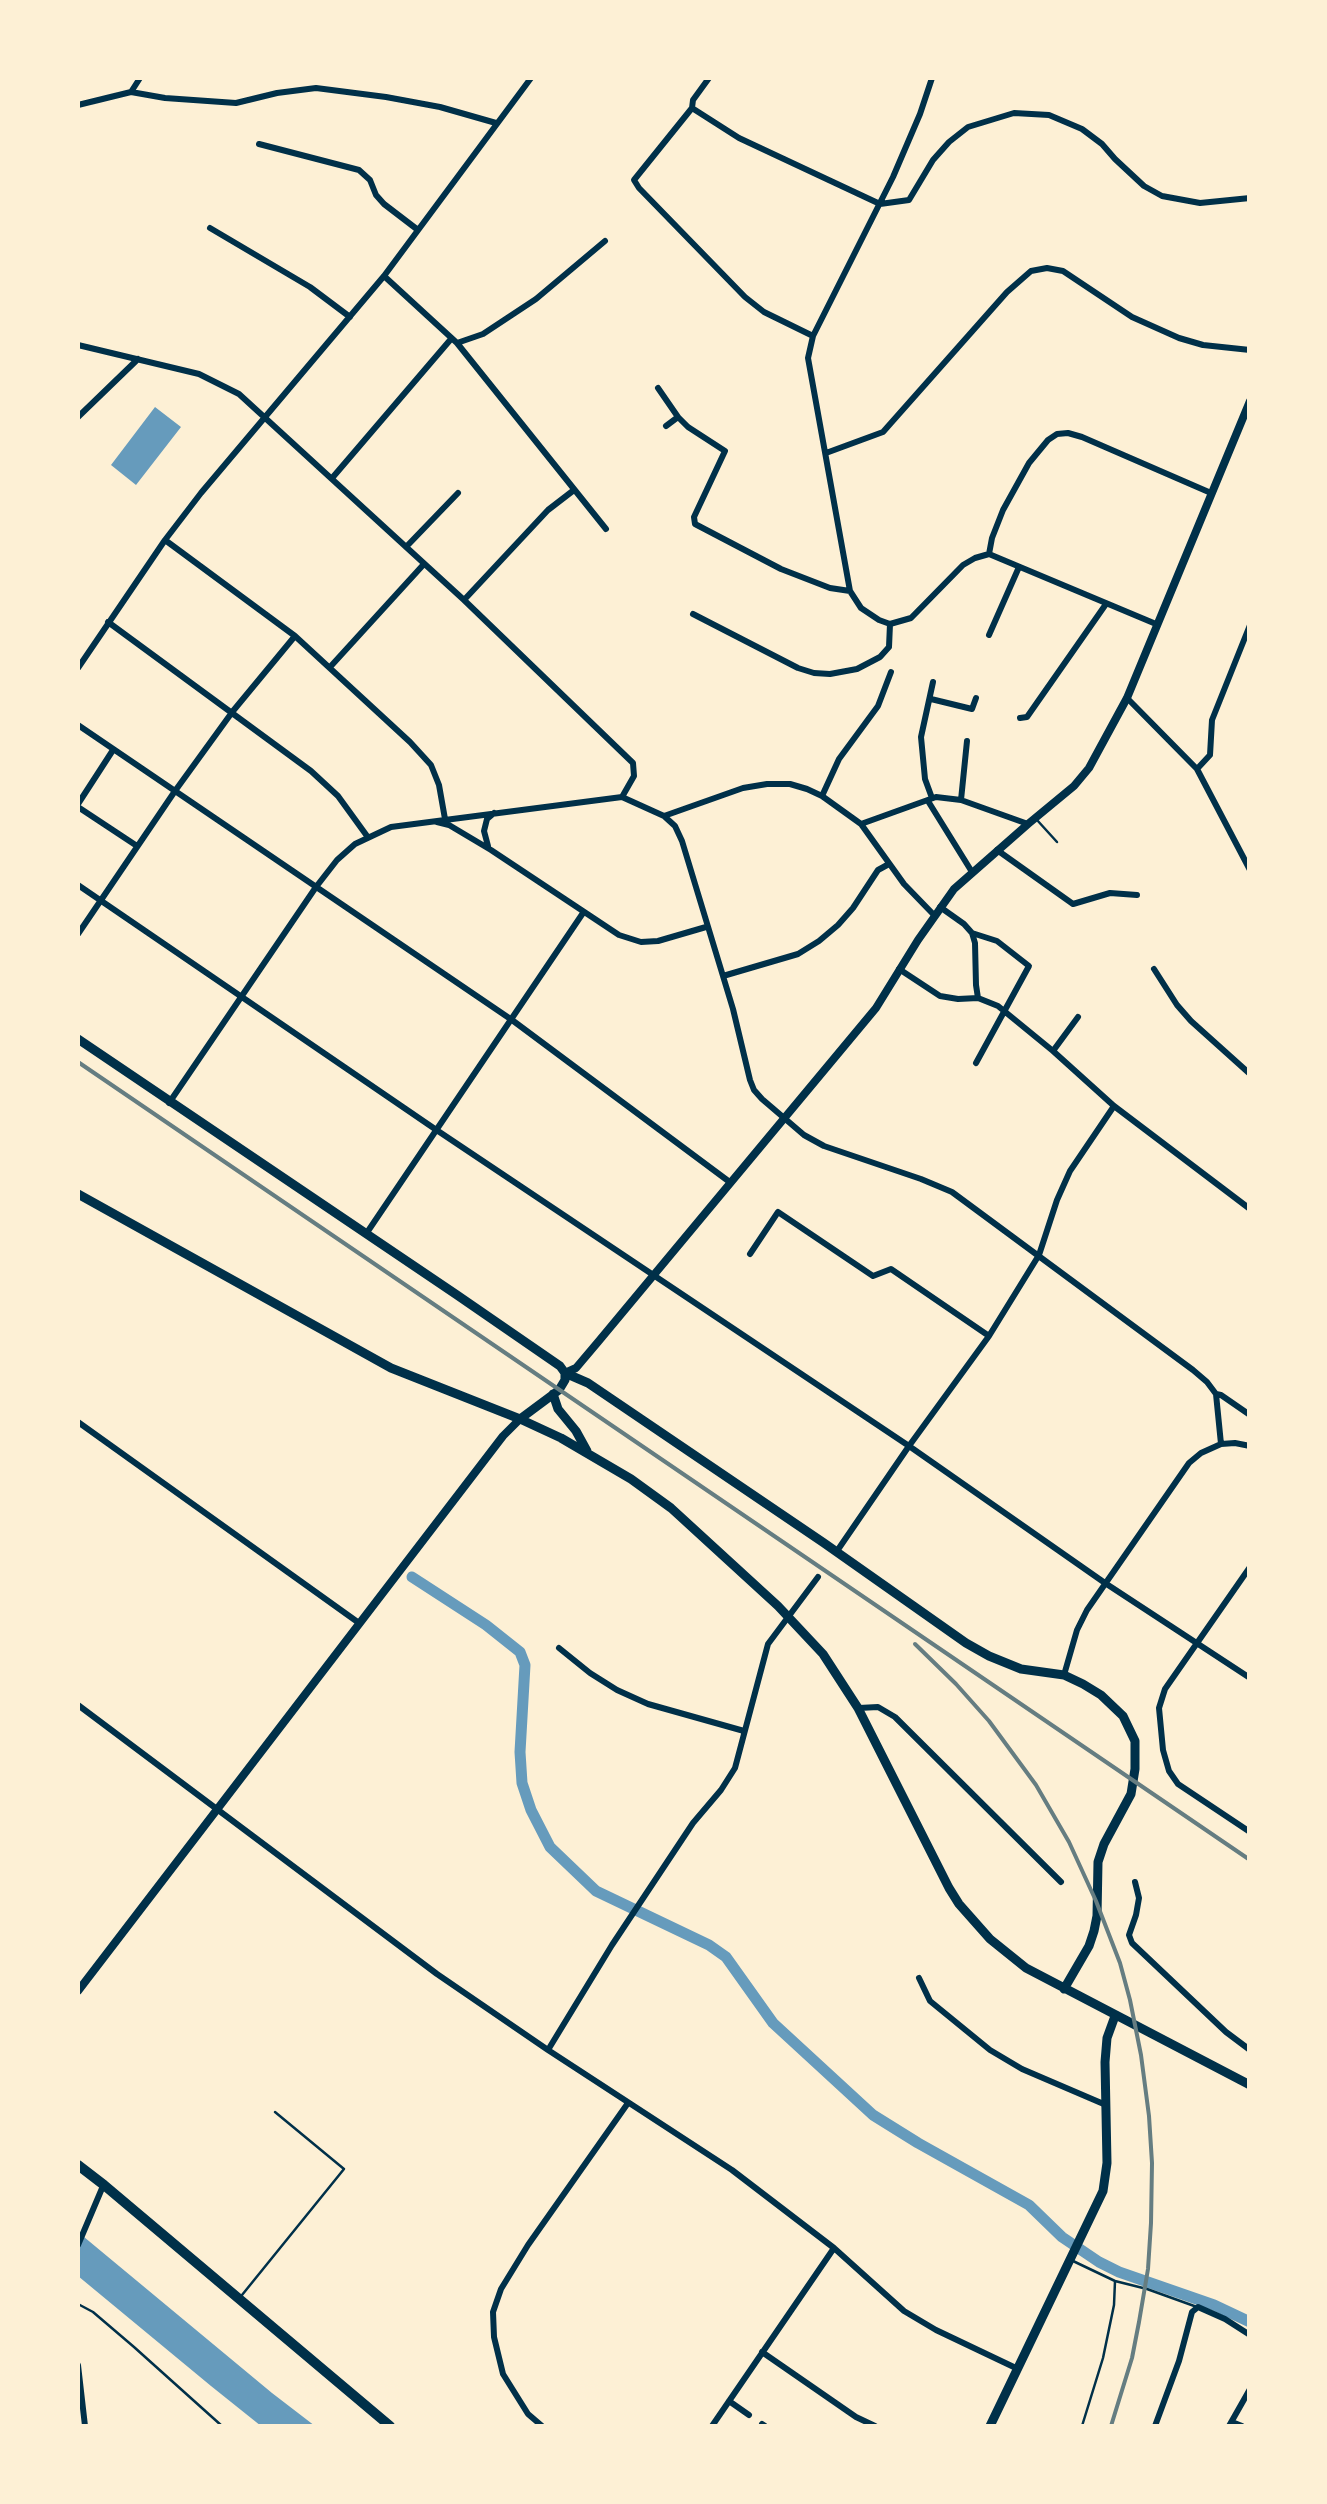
<!DOCTYPE html>
<style>
body{margin:0}
#map{position:relative;width:1327px;height:2504px;overflow:hidden;background:#fdf0d5;font-family:Roboto,sans-serif}
canvas{display:block}
.frame{position:absolute;inset:0;border:80px solid #fdf0d5;pointer-events:none}
</style>
<div id="map">
<canvas width="1327" height="2504"></canvas>
<div class="frame"></div>
</div>
<script>
const c = document.querySelector('canvas').getContext('2d');
c.lineJoin = 'round';
function paint(path, color) {
  c.fillStyle = color;
  c.fill(path, 'evenodd');
}
function toPath(rows) {
  const path = new Path2D();
  for (const r of rows) {
    path.moveTo(r[0], r[1]);
    for (let i = 2; i < r.length; i += 2) path.lineTo(r[i], r[i + 1]);
  }
  return path;
}
function strokePath(path, color, width, dash) {
  c.strokeStyle = color;
  c.lineWidth = width;
  c.lineCap = dash ? 'butt' : 'round';
  c.setLineDash(dash || []);
  c.stroke(path);
}
paint(toPath([
 [155,407,181,427,136,485,111,465],
 [78,2232,272,2393,315,2426,261,2426,211,2386,78,2276]
]), '#669bbc');
strokePath(toPath([
 [412,1577,486,1625,520,1652,525,1665,520,1752,522,1783,531,1810,550,1847,596,1891,709,1945,726,1957,773,2023,873,2115,918,2143,1029,2205,1062,2237,1099,2262,1119,2272,1214,2305,1250,2322]
]), '#669bbc', 11);
strokePath(toPath([
 [1037,820,1057,842],
 [1073,2261,1115,2281,1147,2289,1197,2307],
 [242,2295,344,2169,275,2112],
 [78,2304,93,2312,134,2347,222,2426],
 [1082,2426,1103,2358,1114,2305,1115,2281]
]), '#003049', 2.5);
strokePath(toPath([
 [709,78,693,100,692,108,634,180,639,188,745,297,764,312,813,336],
 [131,92,140,78],
 [78,105,131,92,165,98,236,103,277,93,316,88,386,97,440,107,496,123],
 [692,108,739,138,880,204,909,200,933,160,949,142,968,127,1014,113,1049,115,1082,129,1102,144,1115,159,1144,186,1162,196,1200,203,1250,198],
 [259,144,359,170,370,180,376,195,384,204,418,230],
 [210,228,310,287,350,317],
 [384,276,457,343,606,529],
 [457,343,483,334,536,299,605,241],
 [78,345,199,374,239,394,464,600,633,763,634,776,622,797,391,827,355,844,337,860,316,887,169,1103],
 [658,388,678,417],
 [78,417,138,359],
 [666,426,678,417,688,427,725,451,694,517,695,524,781,569,830,588,850,591],
 [826,453,883,432,1007,292,1031,271,1047,268,1063,271,1132,317,1179,338,1203,345,1250,350],
 [333,477,451,339],
 [165,540,295,636,410,742,431,765,439,785,445,819],
 [406,547,458,493],
 [989,554,992,538,1003,510,1029,463,1048,440,1057,434,1068,433,1082,437,1211,493],
 [464,600,548,510,574,490],
 [693,614,798,668,814,673,830,674,857,669,880,657,889,647,890,624],
 [108,622,311,771,338,796,367,836],
 [890,624,879,620,861,608,850,591,808,358,813,336,893,177,920,114,932,78],
 [890,624,911,618,963,565,975,558,989,554,1156,624],
 [989,635,1019,567],
 [331,666,424,564],
 [78,668,165,540,201,493,384,276,531,78],
 [1127,698,1197,769,1250,870],
 [931,699,972,709,976,698],
 [1020,718,1027,717,1106,604],
 [78,725,512,1020,731,1183],
 [1197,769,1210,755,1212,720,1250,625],
 [822,796,839,759,878,706,891,672],
 [622,797,664,816,675,826,682,841,733,1009,750,1080,754,1090,762,1099,804,1135,824,1146,921,1179,952,1192,1193,1370,1207,1382,1216,1394,1221,1395,1250,1415],
 [932,798,925,779,921,737,933,682],
 [961,800,967,741],
 [928,801,972,872],
 [78,804,113,750],
 [78,807,137,846],
 [664,816,743,788,767,784,790,784,807,789,822,796,861,824,904,884,934,915],
 [437,822,449,825,491,850,619,935,641,942,658,941,706,927],
 [861,824,936,797,961,800,1028,824],
 [488,846,484,831,487,819,494,813],
 [997,850,1073,904,1110,893,1137,895],
 [78,885,435,1129,909,1446,1105,1583,1250,1678],
 [940,907,964,924,972,933,997,941,1029,966,976,1063],
 [972,933,975,943,976,985,978,998],
 [78,934,175,791,233,711,295,636],
 [899,969,940,996,958,999,978,998,998,1006,1053,1051,1114,1106,1250,1209],
 [1154,969,1177,1005,1191,1021,1250,1074],
 [723,976,798,954,819,941,838,925,853,908,878,870,889,864],
 [1053,1051,1078,1017],
 [366,1234,583,913],
 [750,1254,778,1212,873,1276,891,1269,989,1336],
 [1216,1394,1221,1444],
 [78,1422,359,1623],
 [837,1551,909,1446,989,1336,1039,1255,1057,1200,1070,1171,1114,1106],
 [1250,1567,1165,1689,1159,1708,1163,1750,1169,1771,1178,1784,1250,1832],
 [559,1648,590,1673,617,1690,648,1704,744,1731],
 [1064,1675,1077,1630,1087,1610,1189,1463,1201,1453,1221,1444,1235,1443,1250,1446],
 [78,1705,437,1974,548,2050,732,2170,834,2248,904,2311,936,2330,1018,2369],
 [859,1708,878,1707,895,1717,1061,1882],
 [1135,1882,1139,1898,1136,1915,1129,1935,1132,1943,1226,2032,1250,2050],
 [919,1978,930,2001,990,2050,1022,2069,1106,2105],
 [548,2050,612,1945,693,1823,721,1790,735,1768,768,1644,818,1577],
 [78,2245,103,2186],
 [762,2352,856,2417,875,2426],
 [78,2365,85,2426],
 [729,2401,749,2415],
 [1232,2422,1242,2426],
 [762,2424,765,2426],
 [542,2426,528,2414,503,2374,494,2337,493,2312,501,2289,528,2245,628,2103],
 [712,2426,834,2248],
 [1155,2426,1179,2361,1192,2312,1198,2307,1225,2319,1250,2335],
 [1229,2426,1250,2389]
]), '#003049', 6);
strokePath(toPath([
 [565,1373,576,1368,598,1342,876,1008,918,940,954,889,1028,824,1074,786,1089,768,1127,698,1250,401],
 [78,1991,503,1436,520,1419]
]), '#003049', 8);
strokePath(toPath([
 [78,1039,457,1295,560,1366,565,1373,588,1383,824,1543,966,1643,989,1656,1021,1669,1064,1675,1083,1684,1101,1695,1123,1716,1135,1741,1135,1769,1131,1794,1104,1844,1098,1862,1097,1916,1094,1931,1089,1946,1064,1989],
 [78,1194,391,1368,520,1419,561,1438,631,1479,671,1508,778,1606,823,1654,858,1708,949,1888,959,1904,990,1939,1026,1968,1250,2085],
 [553,1394,558,1409,576,1431,587,1451],
 [520,1419,559,1390,565,1380,565,1373],
 [990,2426,1103,2191,1107,2163,1105,2062,1107,2038,1115,2016]
]), '#003049', 9);
strokePath(toPath([
 [78,2165,104,2185,390,2426]
]), '#003049', 10);
strokePath(toPath([
 [78,1062,1250,1860],
 [915,1644,956,1684,989,1721,1036,1785,1069,1842,1096,1901,1120,1963,1130,2000,1141,2055,1149,2116,1152,2163,1151,2223,1148,2269,1139,2322,1132,2358,1111,2426]
]), '#657d81', 4);
</script>
